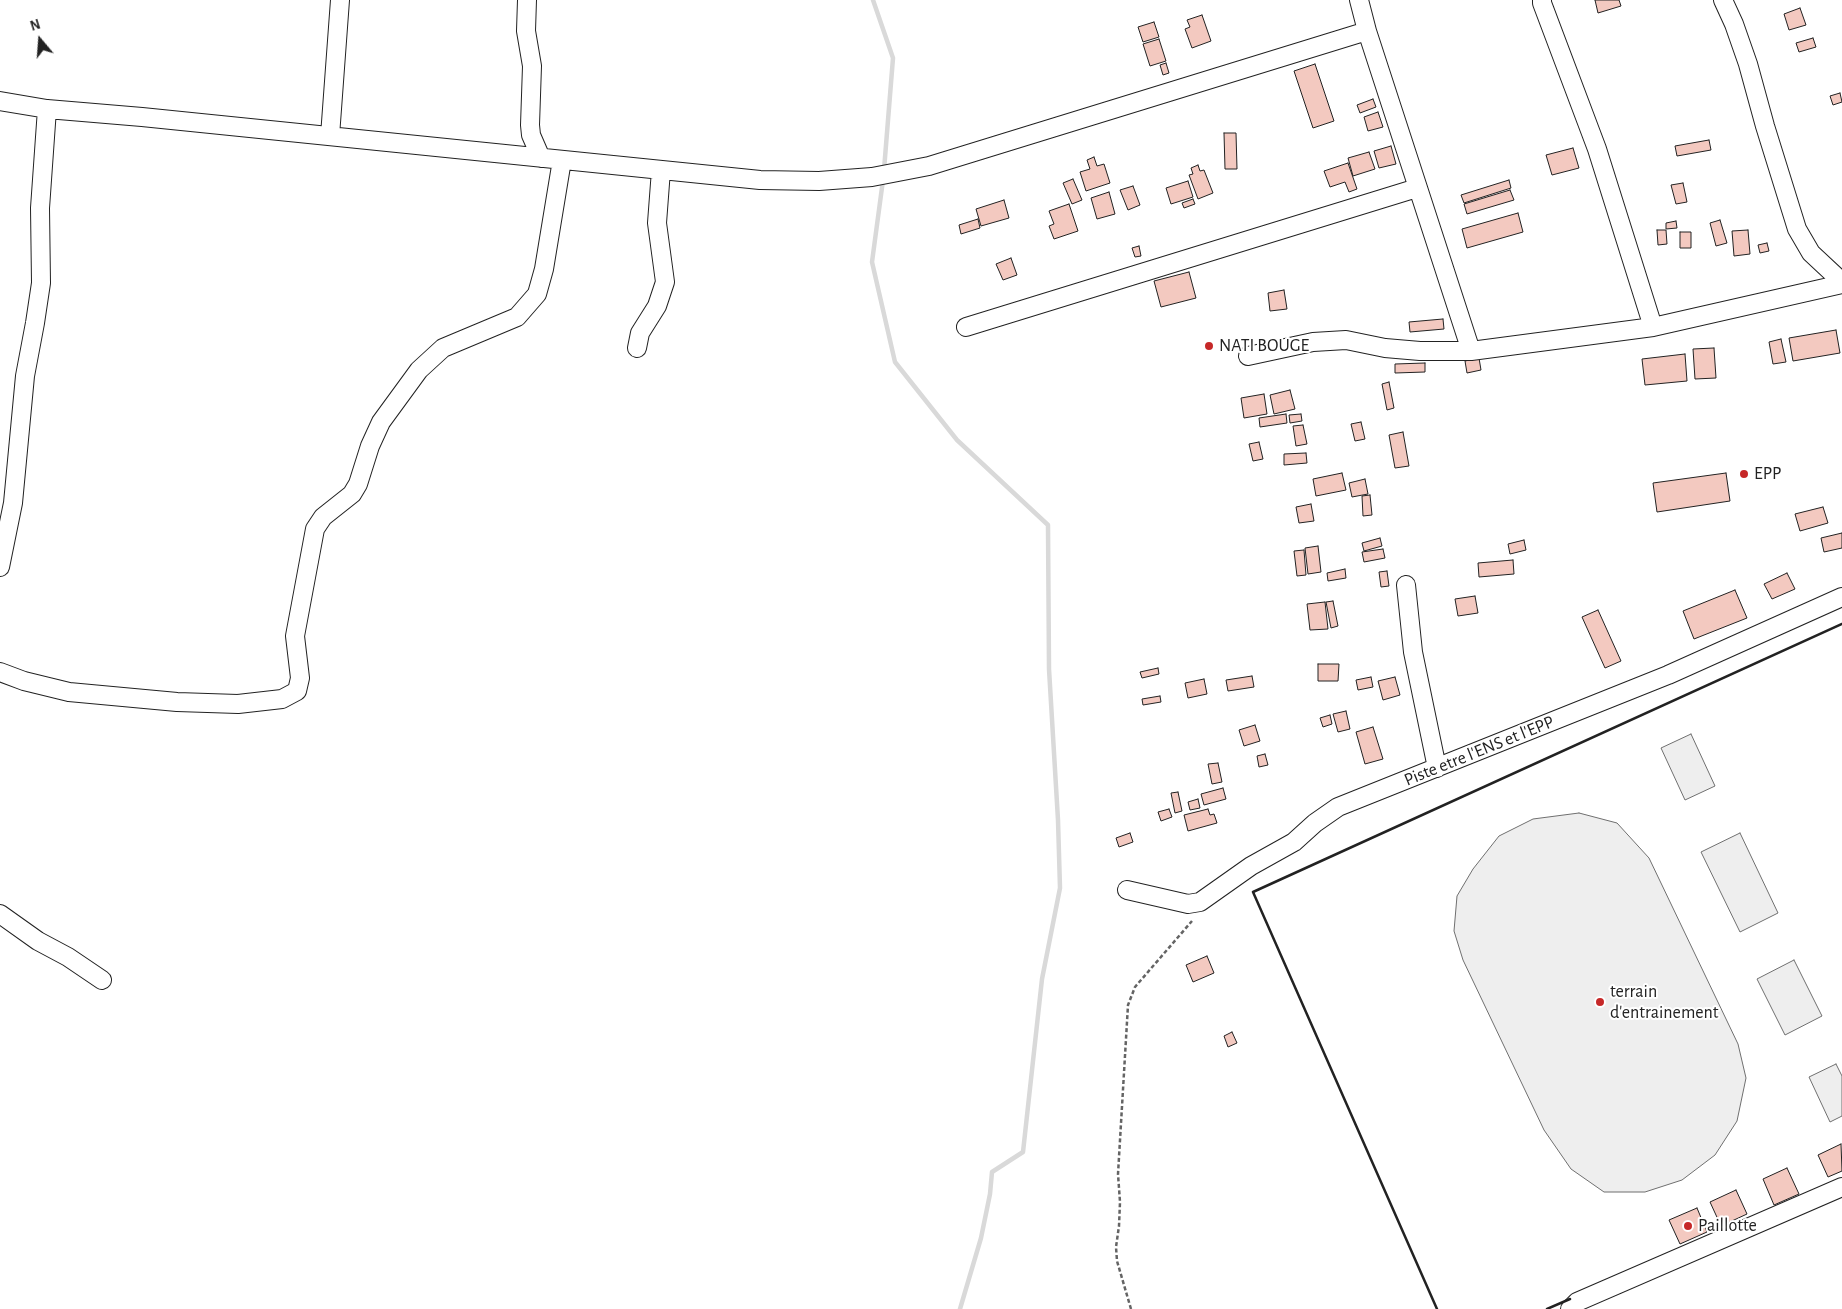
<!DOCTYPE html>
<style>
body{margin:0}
#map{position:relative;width:1842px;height:1309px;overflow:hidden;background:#fff;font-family:"Alegreya Sans",sans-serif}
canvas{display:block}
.north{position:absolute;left:15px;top:15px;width:50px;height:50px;-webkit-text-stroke:4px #fff;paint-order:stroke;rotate:342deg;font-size:14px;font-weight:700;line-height:20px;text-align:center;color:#222}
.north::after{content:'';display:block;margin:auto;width:18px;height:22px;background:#222;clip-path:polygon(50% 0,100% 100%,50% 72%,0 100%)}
</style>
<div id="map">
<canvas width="1842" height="1309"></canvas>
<div class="north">N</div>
</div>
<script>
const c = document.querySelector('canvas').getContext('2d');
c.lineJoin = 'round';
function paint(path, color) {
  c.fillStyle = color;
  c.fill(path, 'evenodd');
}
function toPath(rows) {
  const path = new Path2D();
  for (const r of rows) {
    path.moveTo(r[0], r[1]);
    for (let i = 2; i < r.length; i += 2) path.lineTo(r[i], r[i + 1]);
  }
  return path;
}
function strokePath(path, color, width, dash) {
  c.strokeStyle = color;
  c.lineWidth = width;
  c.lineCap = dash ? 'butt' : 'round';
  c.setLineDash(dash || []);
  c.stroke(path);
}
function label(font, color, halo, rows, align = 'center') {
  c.font = font + ' "Alegreya Sans",sans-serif';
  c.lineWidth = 4;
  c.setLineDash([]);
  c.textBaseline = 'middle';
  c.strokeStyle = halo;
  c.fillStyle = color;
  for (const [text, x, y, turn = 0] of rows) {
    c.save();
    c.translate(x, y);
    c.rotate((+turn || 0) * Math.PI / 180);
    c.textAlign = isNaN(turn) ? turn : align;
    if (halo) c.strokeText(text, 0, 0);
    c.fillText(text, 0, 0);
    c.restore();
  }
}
const green = toPath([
 [1691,734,1715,786,1685,800,1661,748,1691,734],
 [1579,813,1617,823,1649,858,1738,1044,1746,1078,1737,1121,1715,1155,1682,1180,1645,1192,1604,1192,1571,1169,1544,1130,1463,960,1454,931,1457,896,1473,869,1499,836,1533,819,1579,813],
 [1740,833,1778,913,1740,932,1701,852,1740,833],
 [1794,960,1822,1016,1785,1035,1757,979,1794,960],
 [1836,1064,1842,1076,1842,1116,1830,1122,1809,1077,1836,1064]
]);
paint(green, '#eee');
strokePath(green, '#6f6f6f', 1);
strokePath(toPath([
 [873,0,893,58,884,170],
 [883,180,872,262,895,362,957,440,1048,525,1049,669,1058,820,1060,888,1042,979,1023,1152,992,1172,990,1194,981,1238,960,1309]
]), '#d9d9d9', 4.5);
const building = toPath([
 [1595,0,1619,0,1621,6,1598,13,1595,0],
 [1800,8,1806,25,1789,30,1784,14,1800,8],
 [1202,15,1211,41,1192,48,1185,29,1190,27,1187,20,1202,15],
 [1154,22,1159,37,1143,42,1138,27,1154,22],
 [1813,38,1816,47,1799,52,1796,43,1813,38],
 [1159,39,1166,61,1150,66,1143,44,1159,39],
 [1166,63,1169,73,1163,75,1160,65,1166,63],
 [1315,64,1334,121,1313,128,1294,71,1315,64],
 [1840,93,1842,102,1833,105,1830,96,1840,93],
 [1373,99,1376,107,1360,113,1357,105,1373,99],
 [1378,112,1383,127,1368,131,1364,117,1378,112],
 [1224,133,1236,133,1237,169,1225,169,1224,133],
 [1709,140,1711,150,1677,156,1675,146,1709,140],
 [1391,146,1396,164,1379,168,1374,151,1391,146],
 [1573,148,1579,168,1552,175,1546,155,1573,148],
 [1369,152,1375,169,1353,176,1348,158,1369,152],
 [1094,157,1097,166,1104,164,1110,183,1086,191,1080,172,1090,169,1087,160,1094,157],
 [1348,163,1357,189,1349,192,1345,182,1330,187,1324,171,1348,163],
 [1198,165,1200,171,1204,170,1213,193,1198,199,1189,175,1193,174,1191,168,1198,165],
 [1073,179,1082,200,1072,204,1063,183,1073,179],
 [1509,180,1511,188,1464,203,1461,195,1509,180],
 [1188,181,1193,197,1171,204,1166,188,1188,181],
 [1683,183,1687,202,1676,204,1671,185,1683,183],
 [1133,186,1140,205,1128,210,1120,190,1133,186],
 [1510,190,1514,200,1467,214,1464,204,1510,190],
 [1109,192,1115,214,1097,219,1091,198,1109,192],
 [1193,199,1195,204,1184,208,1182,203,1193,199],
 [1004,200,1009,218,981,226,976,209,1004,200],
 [1069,204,1078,231,1054,239,1049,226,1054,224,1049,211,1069,204],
 [1518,213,1523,232,1467,248,1462,229,1518,213],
 [978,219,980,228,961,234,959,225,978,219],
 [1720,220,1727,243,1716,246,1710,223,1720,220],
 [1676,221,1677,228,1666,229,1666,223,1676,221],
 [1657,230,1666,230,1667,244,1658,245,1657,230],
 [1748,230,1750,254,1734,256,1732,231,1748,230],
 [1680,232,1691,232,1691,248,1680,248,1680,232],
 [1767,243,1769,251,1760,253,1758,245,1767,243],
 [1139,246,1141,256,1135,257,1132,248,1139,246],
 [1011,258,1017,275,1003,280,996,264,1011,258],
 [1189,272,1196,298,1161,307,1154,281,1189,272],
 [1284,290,1287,309,1270,311,1268,293,1284,290],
 [1443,319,1444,329,1410,332,1409,322,1443,319],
 [1836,330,1840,353,1793,361,1789,338,1836,330],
 [1781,339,1786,362,1773,364,1769,342,1781,339],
 [1714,348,1716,378,1695,379,1693,349,1714,348],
 [1685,354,1687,381,1645,385,1642,359,1685,354],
 [1479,358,1481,370,1467,373,1465,361,1479,358],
 [1425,363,1425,372,1395,373,1395,364,1425,363],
 [1389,382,1394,408,1387,410,1382,384,1389,382],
 [1290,390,1295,409,1274,414,1270,395,1290,390],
 [1264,394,1267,414,1244,418,1241,398,1264,394],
 [1286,414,1287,423,1260,427,1259,418,1286,414],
 [1301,414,1302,421,1290,423,1289,415,1301,414],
 [1361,422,1365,439,1355,441,1351,424,1361,422],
 [1303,425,1307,444,1296,446,1293,426,1303,425],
 [1403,432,1409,466,1395,468,1389,435,1403,432],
 [1259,442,1263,459,1253,461,1249,444,1259,442],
 [1306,453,1307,463,1284,465,1284,454,1306,453],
 [1342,473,1346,490,1316,496,1313,479,1342,473],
 [1726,473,1730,501,1657,512,1653,483,1726,473],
 [1365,479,1368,494,1352,497,1349,483,1365,479],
 [1370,495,1372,515,1363,516,1362,496,1370,495],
 [1311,504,1314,521,1299,523,1296,507,1311,504],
 [1823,507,1828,523,1800,531,1795,514,1823,507],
 [1842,533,1842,548,1824,552,1821,538,1842,533],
 [1380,538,1382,546,1364,551,1362,543,1380,538],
 [1524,540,1526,550,1510,554,1508,544,1524,540],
 [1318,546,1321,572,1308,574,1305,548,1318,546],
 [1383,549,1385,558,1364,562,1362,552,1383,549],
 [1304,550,1306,575,1297,576,1294,551,1304,550],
 [1513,560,1514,574,1479,577,1478,563,1513,560],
 [1345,569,1346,578,1328,581,1327,573,1345,569],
 [1387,571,1389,586,1381,587,1379,572,1387,571],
 [1787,573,1795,589,1772,599,1764,584,1787,573],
 [1735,590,1747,618,1694,639,1683,611,1735,590],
 [1475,596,1478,613,1458,616,1455,599,1475,596],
 [1333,601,1338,626,1331,628,1326,602,1333,601],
 [1325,602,1328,629,1310,630,1307,604,1325,602],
 [1598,610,1621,661,1605,668,1582,617,1598,610],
 [1318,664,1339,664,1338,681,1318,681,1318,664],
 [1158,668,1159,674,1142,678,1140,672,1158,668],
 [1252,676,1254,687,1228,691,1226,680,1252,676],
 [1371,677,1373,687,1358,690,1356,680,1371,677],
 [1395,677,1400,695,1383,700,1378,681,1395,677],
 [1204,679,1207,694,1188,698,1185,683,1204,679],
 [1160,696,1161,702,1143,705,1142,699,1160,696],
 [1346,711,1350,729,1338,732,1333,714,1346,711],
 [1330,715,1332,724,1323,727,1320,718,1330,715],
 [1255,725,1260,741,1244,746,1239,730,1255,725],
 [1373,727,1383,759,1365,764,1356,732,1373,727],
 [1265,754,1268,765,1259,767,1257,756,1265,754],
 [1218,763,1222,782,1212,784,1208,764,1218,763],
 [1223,788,1226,799,1204,805,1201,794,1223,788],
 [1178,792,1182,811,1175,813,1171,793,1178,792],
 [1198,799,1200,808,1190,810,1188,802,1198,799],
 [1169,809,1172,817,1161,821,1158,812,1169,809],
 [1208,809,1210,815,1214,814,1217,823,1188,831,1184,815,1208,809],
 [1130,833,1133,842,1119,847,1116,838,1130,833],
 [1207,956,1214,973,1193,982,1186,965,1207,956],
 [1232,1032,1237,1043,1228,1047,1224,1036,1232,1032],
 [1841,1144,1842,1171,1828,1177,1818,1155,1841,1144],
 [1787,1168,1799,1194,1774,1205,1763,1179,1787,1168],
 [1736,1190,1747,1214,1721,1226,1710,1202,1736,1190],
 [1697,1208,1707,1232,1680,1244,1669,1220,1697,1208]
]);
paint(building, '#f3c9c0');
strokePath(building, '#222', 1);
const minor = toPath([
 [527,0,526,31,532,66,530,125,531,135,541,158],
 [1359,0,1367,31],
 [1542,0,1542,3,1597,149,1653,327],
 [1723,0,1734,24,1748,64,1765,126,1797,229,1811,253,1842,282],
 [0,101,47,109,142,117,760,180,819,181,872,177,929,166,1367,31,1471,351,1653,327,1842,284],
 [330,136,340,0],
 [966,327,1417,188],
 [637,348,640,333,657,306,665,282,657,223,661,170],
 [1248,356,1313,342,1346,340,1385,348,1420,351,1471,351],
 [0,567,13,503,25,376,35,323,41,283,40,208,47,109],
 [1406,585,1413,652,1437,768],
 [0,672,24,681,69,692,177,702,238,704,282,699,297,691,300,678,295,636,315,529,323,517,352,494,358,484,370,446,381,422,419,370,443,348,517,317,537,294,544,269,562,160],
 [1127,890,1188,904,1200,902,1251,866,1294,842,1315,823,1338,807,1668,675,1842,597],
 [0,914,38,941,68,957,102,980],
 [1570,1309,1577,1302,1842,1187]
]);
strokePath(minor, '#222', 20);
strokePath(toPath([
 [1131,1309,1117,1261,1116,1247,1119,1226,1120,1202,1118,1174,1128,1005,1135,987,1192,921]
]), '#646464', 2.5, [4, 2.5]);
strokePath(minor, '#fff', 18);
strokePath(toPath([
 [1437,1309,1253,892,1842,624],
 [1547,1309,1570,1299]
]), '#222', 2.5);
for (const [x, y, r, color] of [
 [1209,346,5,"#c62828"],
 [1744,474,5,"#c62828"],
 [1600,1002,5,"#c62828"],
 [1688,1226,5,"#c62828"]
]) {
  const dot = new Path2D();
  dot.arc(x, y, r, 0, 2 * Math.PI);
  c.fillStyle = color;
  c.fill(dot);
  strokePath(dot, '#fff', 2);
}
label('18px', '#222', '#fff', [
 ["NATI BOUGE",1219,346],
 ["EPP",1754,474],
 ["terrain",1610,992],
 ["d'entrainement",1610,1013],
 ["Paillotte",1698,1226]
], 'left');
label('18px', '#222', '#fff', [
 ["Piste etre l'ENS et l'EPP",1479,751,-22]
]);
</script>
